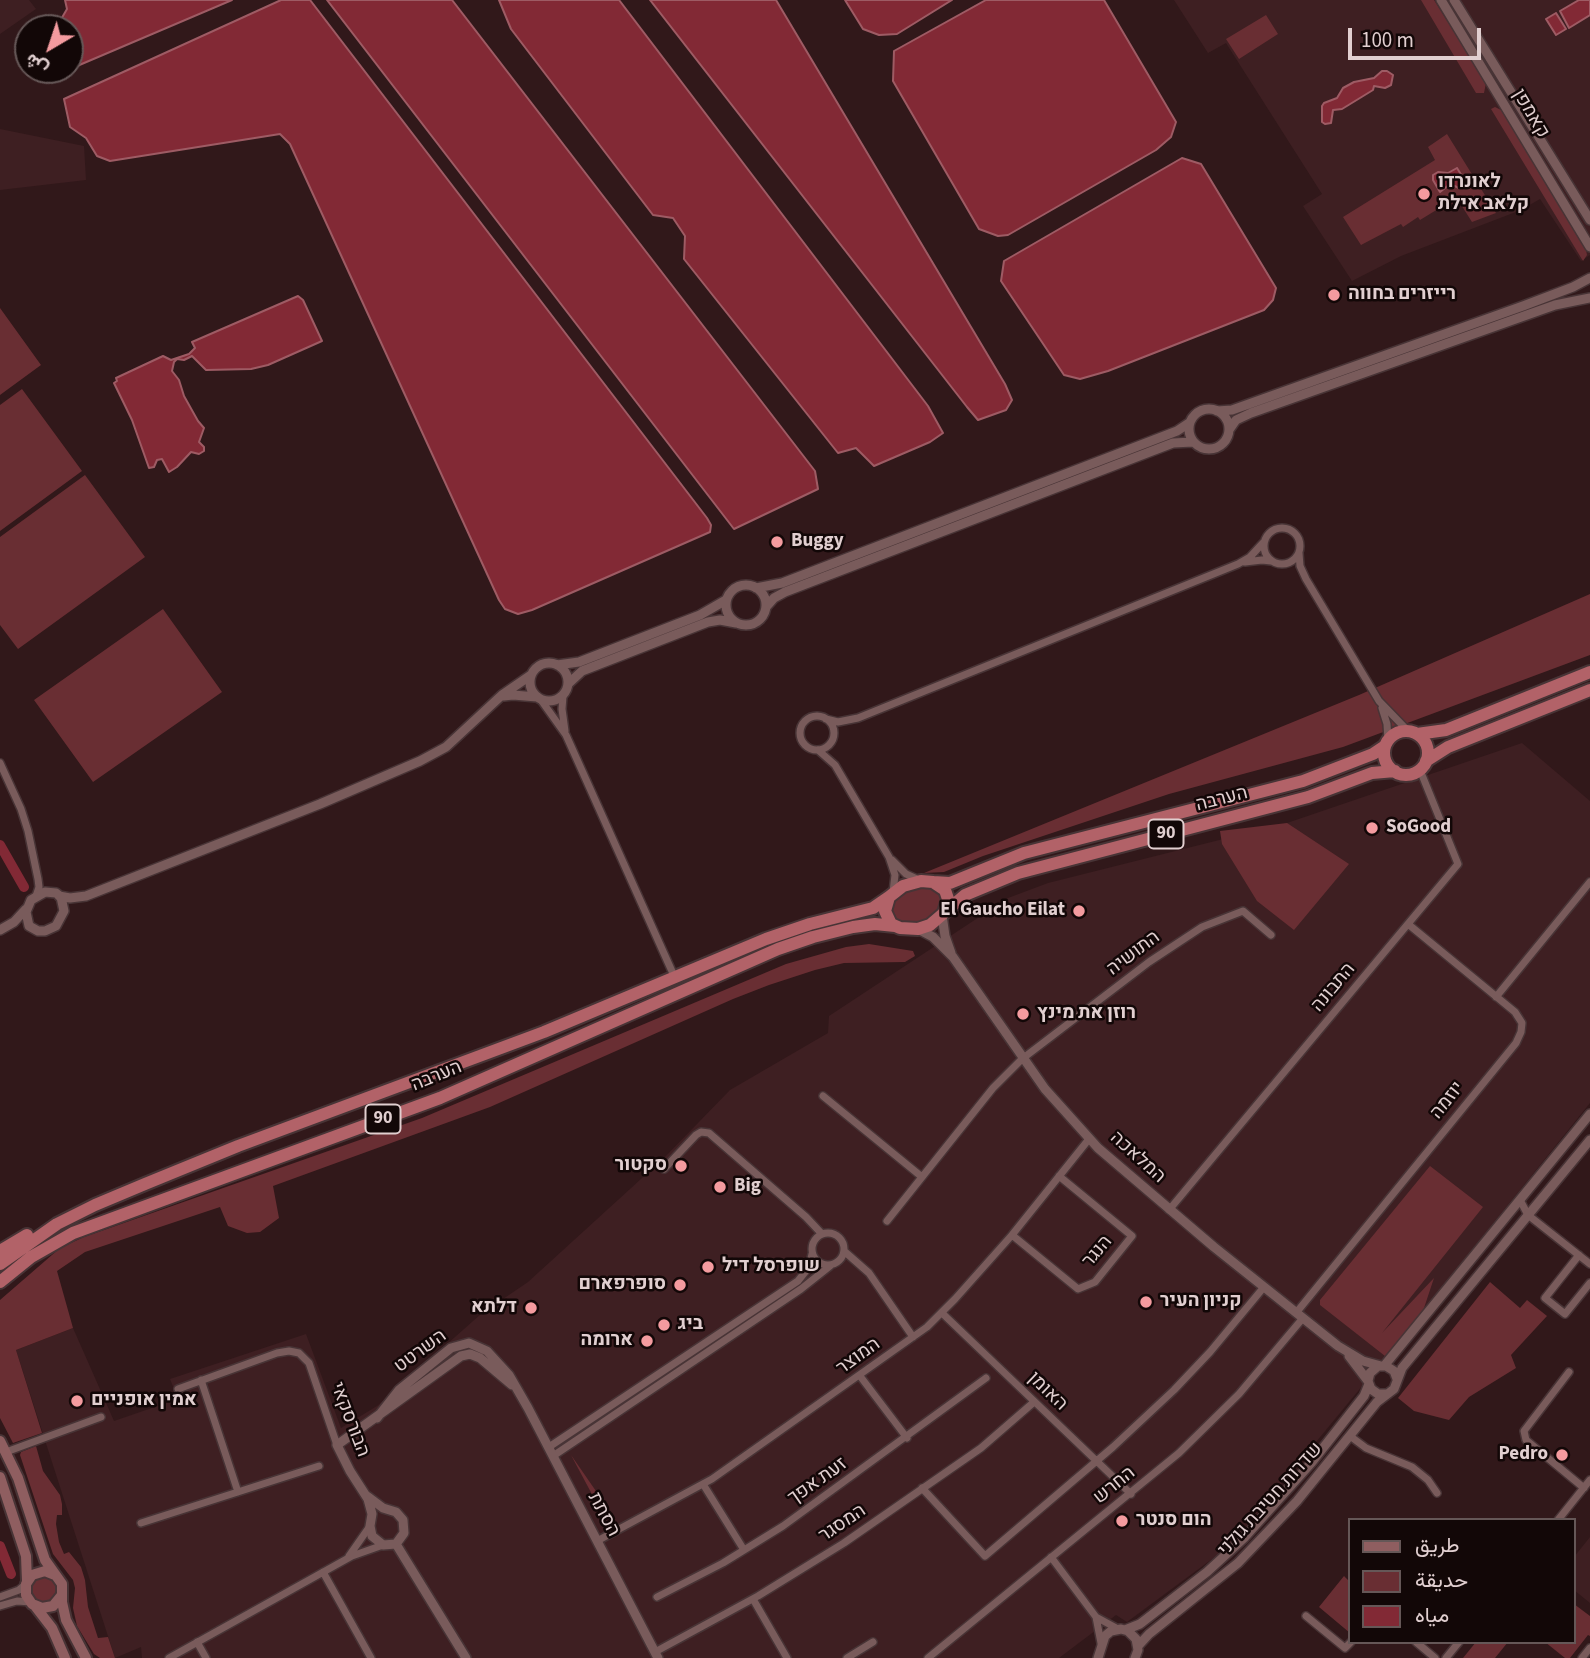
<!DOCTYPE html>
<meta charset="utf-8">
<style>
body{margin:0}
#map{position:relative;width:1590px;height:1658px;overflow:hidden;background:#31181a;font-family:"Source Sans 3",Vazirmatn,sans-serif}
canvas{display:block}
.legend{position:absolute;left:1348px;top:1518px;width:228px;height:126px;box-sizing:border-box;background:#120707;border:2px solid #655757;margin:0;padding:9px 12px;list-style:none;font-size:21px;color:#e1cfd0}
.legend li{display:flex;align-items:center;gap:14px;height:35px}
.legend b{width:35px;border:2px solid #655757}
.north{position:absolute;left:14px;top:14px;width:70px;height:70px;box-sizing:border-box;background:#120707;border:2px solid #655757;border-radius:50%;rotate:219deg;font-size:19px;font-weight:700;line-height:28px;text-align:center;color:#e1cfd0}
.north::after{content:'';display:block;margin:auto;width:24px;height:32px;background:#f49b9f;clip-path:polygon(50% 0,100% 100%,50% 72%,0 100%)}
.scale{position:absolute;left:1348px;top:28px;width:133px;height:32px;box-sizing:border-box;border:4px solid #e1cfd0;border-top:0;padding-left:9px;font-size:21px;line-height:24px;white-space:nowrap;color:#e1cfd0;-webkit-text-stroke:5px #120707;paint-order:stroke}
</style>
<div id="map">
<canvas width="1590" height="1658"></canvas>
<ul class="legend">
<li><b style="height:9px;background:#8f5e60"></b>طريق</li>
<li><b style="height:19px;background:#692e33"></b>حديقة</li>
<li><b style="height:19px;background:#822935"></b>مياه</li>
</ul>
<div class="north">ش</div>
<div class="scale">100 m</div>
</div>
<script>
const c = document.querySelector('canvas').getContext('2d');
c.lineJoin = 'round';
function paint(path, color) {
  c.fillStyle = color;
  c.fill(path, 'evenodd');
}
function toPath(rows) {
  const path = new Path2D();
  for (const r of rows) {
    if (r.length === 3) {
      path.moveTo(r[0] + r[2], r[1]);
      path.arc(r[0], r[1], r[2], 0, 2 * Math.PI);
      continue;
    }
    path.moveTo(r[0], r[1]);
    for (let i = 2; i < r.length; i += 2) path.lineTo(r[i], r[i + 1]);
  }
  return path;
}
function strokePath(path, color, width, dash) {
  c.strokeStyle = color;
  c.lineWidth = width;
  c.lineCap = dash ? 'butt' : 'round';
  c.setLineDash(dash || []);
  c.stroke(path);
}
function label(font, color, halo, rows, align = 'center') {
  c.font = font + ' "Source Sans 3",Heebo,sans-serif';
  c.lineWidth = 5;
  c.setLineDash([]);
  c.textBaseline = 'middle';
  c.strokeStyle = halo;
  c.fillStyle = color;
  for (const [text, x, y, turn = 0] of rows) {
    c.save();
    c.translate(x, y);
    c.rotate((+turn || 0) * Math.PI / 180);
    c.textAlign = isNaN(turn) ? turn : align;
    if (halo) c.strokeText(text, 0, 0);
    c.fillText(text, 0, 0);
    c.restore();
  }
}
paint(toPath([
 [0,0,29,0,36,9,0,34],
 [1174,0,1590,0,1590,255,1581,261,1540,199,1521,210,1401,256,1352,281,1303,206,1322,194,1226,43,1208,53],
 [0,129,84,146,86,180,0,190],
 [1522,743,1590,801,1590,1103,1368,1379,1231,1545,1127,1622,1116,1615,1059,1658,142,1658,141,1647,115,1658,16,1350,73,1328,114,1421,178,1399,170,1379,306,1334,341,1428,377,1406,481,1314,528,1282,664,1158,730,1090,828,1033,829,1016,1008,898,1048,883,1287,823],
 [1590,1537,1590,1603,1574,1590,1574,1557]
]), '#3e1f22');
paint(toPath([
 [1421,0,1434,0,1486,83,1484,93,1476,93],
 [1266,15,1278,34,1239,59,1226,39],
 [1495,107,1503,111,1585,245,1587,255,1583,261,1491,109],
 [1447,134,1496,213,1472,222,1458,200,1441,211,1438,209,1420,220,1418,217,1403,227,1401,224,1361,245,1343,217,1435,160,1428,147],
 [0,308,41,365,0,395],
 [22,389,82,471,0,531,0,405],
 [85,475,145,557,18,649,0,625,0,537],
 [1590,594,1590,655,1343,747,1169,794,983,856,944,872,924,873,1359,695],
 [163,609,222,692,93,782,34,700],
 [1287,823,1349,864,1294,930,1257,901,1222,844,1220,831],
 [916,886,931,887,943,896,940,911,933,917,917,924,898,922,890,911,891,904,900,893],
 [869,944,913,951,915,956,905,962,844,963,815,970,769,985,733,999,490,1107,273,1186,279,1218,260,1232,247,1233,228,1226,220,1207,85,1252,57,1271,73,1328,16,1350,42,1433,13,1443,0,1418,0,1300,60,1248,84,1237,422,1118,786,964,846,947],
 [1430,1166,1483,1207,1382,1333,1434,1278,1423,1311,1385,1356,1320,1305,1320,1300],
 [1490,1282,1520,1308,1527,1300,1547,1316,1511,1355,1516,1368,1469,1397,1449,1420,1414,1411,1398,1398],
 [36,1446,43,1471,60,1495,62,1504,62,1515,57,1515,56,1524,59,1542,64,1554,69,1552,81,1567,85,1580,88,1607,98,1638,108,1637,115,1658,100,1658,94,1654,77,1626,73,1608,75,1588,73,1580,53,1554,20,1455,21,1452],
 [571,1455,616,1520,606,1518,602,1513],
 [51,1576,59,1585,56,1599,42,1605,32,1599,28,1588,34,1577],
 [1344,1576,1350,1582,1350,1633,1319,1607],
 [1574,1604,1590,1616,1590,1636,1588,1635,1570,1658,1565,1658,1545,1642,1574,1642],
 [1476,1642,1508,1642,1495,1658,1463,1658]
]), '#692e33');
const water = toPath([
 [65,0,232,0,70,69,70,28,56,28,67,9,65,0],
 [281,0,310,0,707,518,711,525,710,532,532,610,518,614,505,609,499,600,290,144,280,134,110,161,97,156,86,138,70,127,64,99,281,0],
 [327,0,452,0,815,471,818,489,734,529,327,0],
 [499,0,619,0,928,406,943,433,930,442,874,466,856,448,838,453,684,259,685,236,673,218,653,215,511,29,499,0],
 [650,0,776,0,1005,384,1012,400,1006,410,978,420,967,407,650,0],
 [845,0,952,0,897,34,879,35,863,29,845,0],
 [986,0,1104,0,1176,122,1171,137,1156,150,1008,235,998,236,979,229,893,81,894,51,986,0],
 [1579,0,1590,0,1590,15,1569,28,1560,11,1579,0],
 [1556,13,1566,29,1556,35,1546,19,1556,13],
 [1382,71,1387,71,1393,75,1391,85,1385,88,1374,86,1373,90,1342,109,1333,110,1331,123,1325,124,1322,122,1322,106,1324,103,1337,98,1343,88,1354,82,1374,78,1382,71],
 [1182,158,1201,164,1276,288,1273,300,1264,310,1108,371,1080,379,1064,375,1001,281,1004,261,1182,158],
 [1457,168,1465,181,1465,184,1459,188,1450,184,1440,192,1433,180,1433,175,1438,172,1448,173,1457,168],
 [298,296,303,300,322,341,268,365,251,369,206,370,192,356,184,360,177,359,174,362,172,371,179,380,184,396,198,421,204,428,199,442,204,447,204,451,199,454,191,452,177,467,169,472,162,459,157,460,154,467,149,468,132,420,114,383,117,381,116,378,163,356,171,360,189,354,195,348,192,342,298,296]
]);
paint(water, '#822935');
strokePath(water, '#9e5b64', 2);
strokePath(toPath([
 [0,845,24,887],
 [0,1546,11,1574]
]), '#822935', 10);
const minor = toPath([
 [1282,546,18],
 [1299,553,1300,566,1306,579,1379,701,1408,731],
 [1245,562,1262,560,1271,561],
 [563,696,562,709,565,731],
 [541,700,566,735,675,978],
 [1382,708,1387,724,1388,741],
 [817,733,17],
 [826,719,838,722,858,718,1238,564,1250,557,1263,543],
 [818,750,835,765,889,857,895,875,893,892],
 [0,763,21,809,28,831,38,879,39,887,36,896],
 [892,860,906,874,919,880],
 [1496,997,1590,882],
 [823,1096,922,1177],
 [664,1169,696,1135,701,1132,709,1133,806,1217,822,1234],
 [1520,1200,1528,1215,1590,1264],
 [1169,1210,1458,864,1420,770],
 [887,1221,993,1088,1022,1059,1149,962,1202,927,1243,911,1271,935],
 [828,1249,16],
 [1012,1235,1078,1289,1095,1282,1132,1236,1059,1176],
 [844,1251,869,1273,913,1337],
 [1579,1255,1545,1298,1565,1314,1590,1283],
 [942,1313,1131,1494],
 [1296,1313,1516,1043,1521,1032,1522,1023,1515,1012,1408,924],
 [1569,1372,1524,1431,1526,1440,1584,1488],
 [860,1376,907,1438],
 [201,1380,238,1492],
 [178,1389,277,1353,289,1351,299,1353,309,1363,337,1445],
 [1350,1436,1366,1448,1412,1467,1428,1480,1437,1493],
 [549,1447,798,1281,809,1267,812,1254],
 [6,1452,101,1417],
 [553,1456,801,1289,830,1266],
 [703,1484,744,1550],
 [922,1488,985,1556,1113,1447,1174,1390,1210,1352,1264,1287],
 [1558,1520,1590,1480],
 [141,1523,319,1466],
 [597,1541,712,1479,927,1327,955,1299,1012,1235,1089,1139],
 [349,1556,370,1526],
 [1051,1557,1096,1617,1101,1643],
 [323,1572,371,1658],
 [0,1597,19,1590,26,1584],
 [657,1597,723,1563,783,1526,986,1378],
 [753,1599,787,1658],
 [0,1606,17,1601,31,1602],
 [1306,1616,1345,1648,1351,1642],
 [1096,1617,1118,1629],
 [197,1642,206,1658],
 [1416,1642,1435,1658],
 [655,1652,758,1596,844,1543,981,1448,1034,1402],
 [169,1658,352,1556,383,1545],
 [847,1658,873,1642],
 [928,1658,1179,1453,1239,1394,1303,1318],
 [1446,1658,1459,1642],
 [1582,1658,1590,1648]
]);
const tertiary = toPath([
 [1441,0,1590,247],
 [1454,0,1590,220],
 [1209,429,20],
 [1217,411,1232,410,1523,306,1573,287,1590,278],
 [1229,430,1236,420,1251,413,1555,305,1590,298],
 [746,605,20],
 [756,588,782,583,1177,431,1189,423],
 [766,607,774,598,785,592,1173,443,1193,442],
 [549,682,19],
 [557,665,579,662,700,615,726,600],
 [568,684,582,671,708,622,720,620,736,623],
 [504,696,513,695,537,697],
 [45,892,56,893,61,897,64,911,56,926,45,931,38,931,29,926,26,912,31,900,45,892],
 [59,896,70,898,86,896,320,804,420,761,446,747,502,695,531,675],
 [942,915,945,936,951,953],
 [918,929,933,937,953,957,1045,1089,1098,1148,1214,1247,1338,1346,1363,1361,1381,1366],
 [0,930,14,922,26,909],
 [1349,1356,1368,1381],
 [1384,1366,1590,1114],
 [1387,1394,1378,1394,1371,1389,1368,1381,1370,1373,1378,1366,1386,1366,1394,1371,1397,1379],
 [377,1418,399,1390,451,1348,469,1343,487,1351,509,1375,528,1408,658,1658],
 [367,1496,383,1508,396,1512,403,1520,404,1533,396,1544,383,1545,372,1536,370,1526,372,1514,368,1499,350,1471,337,1445,461,1356,470,1354,480,1358,512,1385],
 [396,1544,466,1658],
 [1125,1630,1140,1624,1207,1572,1244,1538,1312,1462,1364,1396,1369,1384],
 [1138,1646,1149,1634,1238,1563,1297,1501,1377,1402,1394,1389,1402,1368,1590,1140],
 [1098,1658,1105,1636,1111,1631,1121,1629,1128,1631,1136,1639,1138,1650,1135,1658]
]);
const secondary = toPath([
 [0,1441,18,1478,45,1560,62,1584,62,1602,66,1620,86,1658],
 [0,1477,26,1556,27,1581],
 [55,1575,45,1571,32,1575,26,1584,26,1595,32,1604,42,1608,53,1606,62,1595],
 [35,1606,52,1628,65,1658]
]);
const trunk = toPath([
 [1406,753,22],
 [1417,734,1446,730,1590,672],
 [1426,761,1448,747,1590,690],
 [921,881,933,882,945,890,948,899,944,913,930,925,918,929,900,928,891,924,885,911,889,897,903,886,921,881],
 [933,882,950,883,1024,853,1303,781,1373,754,1385,746],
 [944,913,965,895,1018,873,1308,797,1372,773,1395,771],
 [0,1251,27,1235],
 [0,1264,57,1224,95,1205,145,1184,238,1146,544,1032,766,939,810,924,873,908,889,897],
 [0,1282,31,1257,73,1233,440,1098,778,949,813,937,853,927,875,924,895,926]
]);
strokePath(minor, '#483436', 10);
strokePath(tertiary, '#483436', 12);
strokePath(secondary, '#483436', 14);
strokePath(trunk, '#483436', 16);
strokePath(minor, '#795b5b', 7);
strokePath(tertiary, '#795b5b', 9);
strokePath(secondary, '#8f5e60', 10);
strokePath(trunk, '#b26268', 12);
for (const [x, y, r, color] of [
 [1424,194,7,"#f49b9f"],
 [1334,295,7,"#f49b9f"],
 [777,542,7,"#f49b9f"],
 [1372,828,7,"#f49b9f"],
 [1079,911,7,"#f49b9f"],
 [1023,1014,7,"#f49b9f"],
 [681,1166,7,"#f49b9f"],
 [720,1187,7,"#f49b9f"],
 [708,1267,7,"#f49b9f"],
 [680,1285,7,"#f49b9f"],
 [1146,1302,7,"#f49b9f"],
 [531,1308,7,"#f49b9f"],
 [664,1325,7,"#f49b9f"],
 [647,1341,7,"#f49b9f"],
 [77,1401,7,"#f49b9f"],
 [1562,1455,7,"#f49b9f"],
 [1122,1521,7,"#f49b9f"]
]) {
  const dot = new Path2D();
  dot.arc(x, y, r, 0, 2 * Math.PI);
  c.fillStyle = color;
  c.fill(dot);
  strokePath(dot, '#120707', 2.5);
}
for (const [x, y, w] of [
 [1166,834,35],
 [383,1119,35]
]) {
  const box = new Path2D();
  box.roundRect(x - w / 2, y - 14.5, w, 29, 5);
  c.fillStyle = '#120707';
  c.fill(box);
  strokePath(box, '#e1cfd0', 2);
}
label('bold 18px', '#e1cfd0', null, [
 ["90",1166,834],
 ["90",383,1119]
]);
label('19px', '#e1cfd0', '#120707', [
 ["קאמפן",1530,114,59],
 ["הערבה",1222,800,-14],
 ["התושיה",1134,954,-37],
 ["התבונה",1334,988,-50],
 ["הערבה",437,1077,-22],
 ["יוזמה",1448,1101,-51],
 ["המלאכה",1137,1158,42],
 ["הנגר",1098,1252,-50],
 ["השרטט",421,1352,-36],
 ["המוצר",859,1357,-36],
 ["האומן",1047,1392,44],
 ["הבורסקאי",349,1420,69],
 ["זעת אפך",818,1482,-35],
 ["החרש",1115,1486,-39],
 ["שדרות חטיבת גולני",1271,1500,-48],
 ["הסתת",603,1515,62],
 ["המסגר",843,1524,-34]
]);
label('bold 19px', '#e1cfd0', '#120707', [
 ["לאונרדו",1438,183],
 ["קלאב אילת",1438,205],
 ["רייזרים בחווה",1348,295],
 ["Buggy",791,542],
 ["SoGood",1386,828],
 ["El Gaucho Eilat",1065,911,"right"],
 ["רוזן את מינץ",1037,1014],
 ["סקטור",667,1166,"right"],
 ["Big",734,1187],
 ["שופרסל דיל",722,1267],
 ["סופרפארם",666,1285,"right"],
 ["קניון העיר",1160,1302],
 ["דלתא",517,1308,"right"],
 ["ביג",678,1325],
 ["ארומה",633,1341,"right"],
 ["אמין אופניים",91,1401],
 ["Pedro",1548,1455,"right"],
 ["הום סנטר",1136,1521]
], 'left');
</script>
